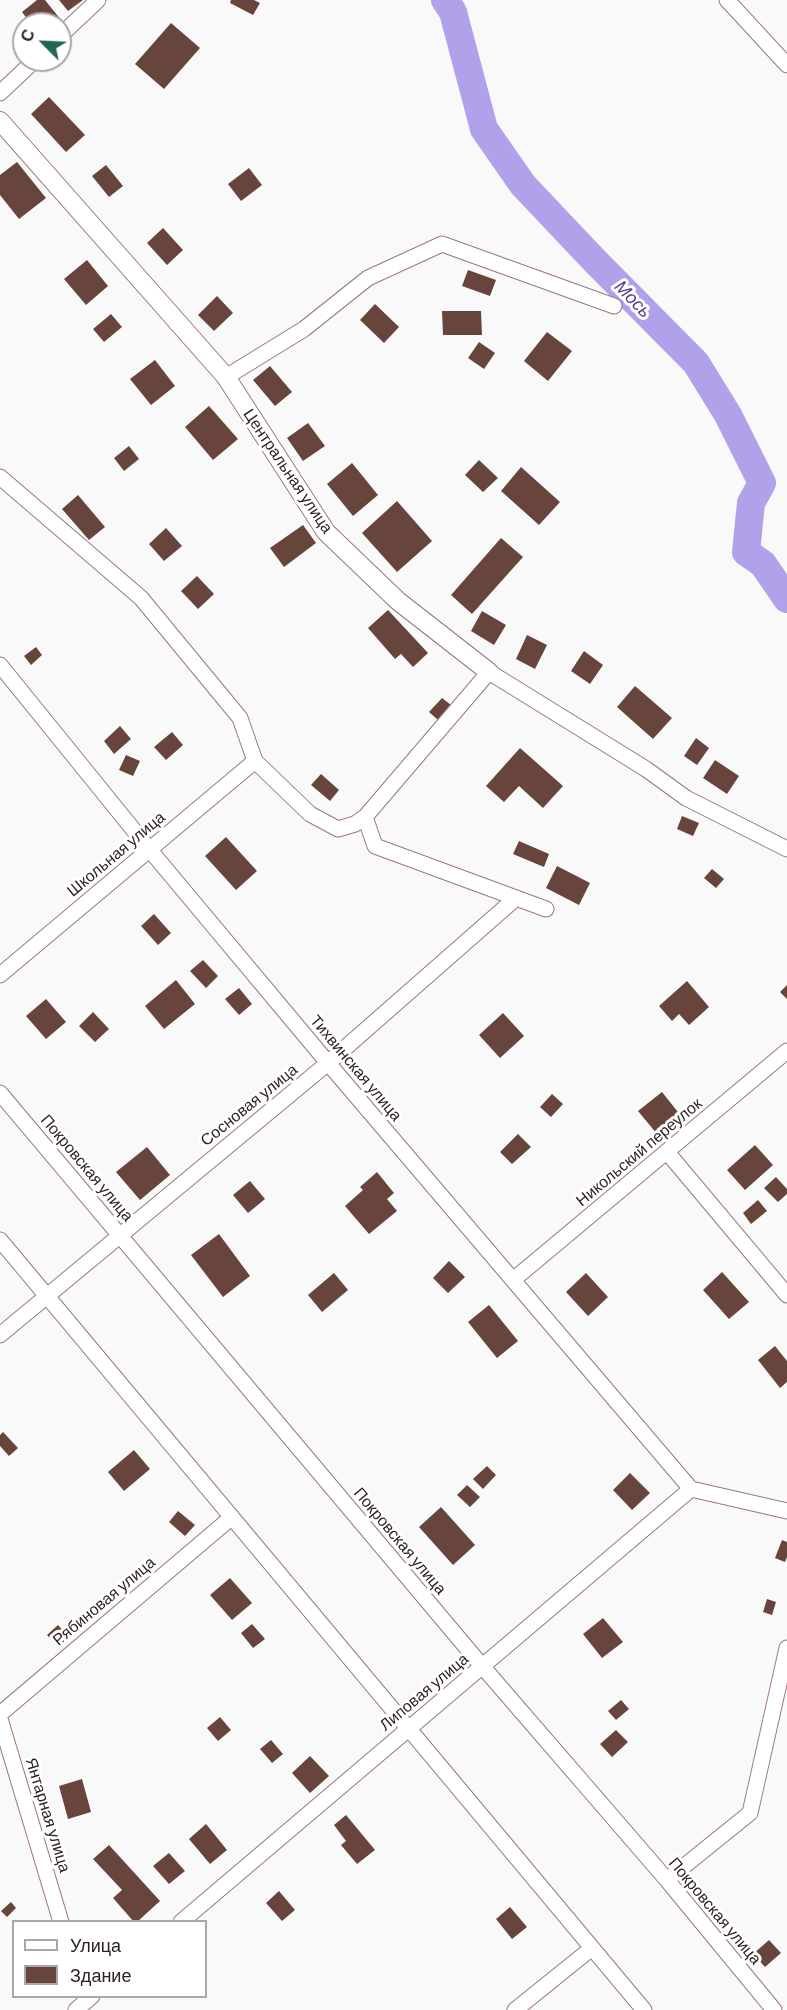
<!DOCTYPE html>
<meta charset="utf-8">
<style>
body{margin:0}
#map{position:relative;width:787px;height:2010px;overflow:hidden;background:#f9f9f9;font-family:Barlow,sans-serif}
canvas{display:block}
.legend{position:absolute;left:12px;top:1920px;width:195px;height:78px;box-sizing:border-box;background:#fff;border:2px solid #aca6a8;margin:0;padding:8px 10px;list-style:none;font-size:18px;color:#302125}
.legend li{display:flex;align-items:center;gap:12px;height:30px}
.legend b{width:30px;border:2px solid #aca6a8}
.north{position:absolute;left:12px;top:12px;width:60px;height:60px;box-sizing:border-box;background:#fff;border:2px solid #aca6a8;border-radius:50%;rotate:294deg;font-size:16px;font-weight:700;line-height:24px;text-align:center;color:#302125}
.north::after{content:'';display:block;margin:auto;width:21px;height:27px;background:#216555;clip-path:polygon(50% 0,100% 100%,50% 72%,0 100%)}
</style>
<div id="map">
<canvas width="787" height="2010"></canvas>
<ul class="legend">
<li><b style="height:8px;background:#fff"></b>Улица</li>
<li><b style="height:16px;background:#67453c"></b>Здание</li>
</ul>
<div class="north">С</div>
</div>
<script>
const c = document.querySelector('canvas').getContext('2d');
c.lineJoin = 'round';
function toPath(rows) {
  const path = new Path2D();
  for (const r of rows) {
    path.moveTo(r[0], r[1]);
    for (let i = 2; i < r.length; i += 2) path.lineTo(r[i], r[i + 1]);
  }
  return path;
}
function strokePath(path, color, width, dash) {
  c.strokeStyle = color;
  c.lineWidth = width;
  c.lineCap = dash ? 'butt' : 'round';
  c.setLineDash(dash || []);
  c.stroke(path);
}
function paint(path, color) {
  c.fillStyle = color;
  c.fill(path, 'evenodd');
}
function label(font, color, halo, rows, align = 'center') {
  c.font = font + ' Barlow,sans-serif';
  c.lineWidth = 6;
  c.setLineDash([]);
  c.textBaseline = 'middle';
  c.strokeStyle = halo;
  c.fillStyle = color;
  for (const [text, x, y, turn = 0] of rows) {
    c.save();
    c.translate(x, y);
    c.rotate((+turn || 0) * Math.PI / 180);
    c.textAlign = isNaN(turn) ? turn : align;
    if (halo) c.strokeText(text, 0, 0);
    c.fillText(text, 0, 0);
    c.restore();
  }
}
strokePath(toPath([
 [445,0,453,12,484,129,523,185,594,260,696,363,728,415,762,483,751,503,746,552,763,564,787,599]
]), '#b1a1eb', 28);
paint(toPath([
 [37,0,45,0,61,20,56,24,31,24,22,12],
 [59,0,83,0,68,11],
 [231,0,254,0,260,3,253,15,230,3],
 [171,23,200,48,164,89,135,64],
 [49,97,85,135,66,152,31,114],
 [17,162,46,198,19,219,0,195,0,175],
 [106,165,123,186,109,197,92,176],
 [249,168,262,185,241,201,228,184],
 [163,228,183,250,167,265,147,243],
 [87,260,108,286,86,305,64,279],
 [468,270,496,280,490,296,462,286],
 [217,296,233,313,214,331,198,315],
 [375,304,399,327,384,343,360,320],
 [442,311,481,311,482,335,443,335],
 [111,314,122,327,104,342,93,329],
 [547,332,572,351,548,381,524,361],
 [479,342,495,353,484,369,468,358],
 [155,360,175,386,151,405,130,379],
 [270,366,292,392,275,406,253,380],
 [209,406,238,439,213,460,185,427],
 [308,423,325,446,303,461,287,438],
 [129,446,139,459,124,471,114,458],
 [479,460,498,478,483,492,465,475],
 [352,463,378,495,353,516,327,484],
 [521,467,560,502,539,525,501,491],
 [78,495,105,527,89,540,62,509],
 [397,501,432,541,397,572,362,533],
 [303,525,316,543,284,567,270,548],
 [166,528,182,546,164,561,149,544],
 [501,538,523,557,472,614,451,595],
 [197,576,214,594,198,609,181,591],
 [388,610,428,653,413,667,401,654,395,659,368,628],
 [482,611,506,625,494,645,471,631],
 [527,635,547,645,535,669,516,659],
 [36,647,42,655,31,665,24,656],
 [584,651,603,665,590,684,571,671],
 [635,686,672,718,653,739,617,707],
 [442,698,451,705,438,720,429,712],
 [120,726,131,739,114,754,104,741],
 [172,732,183,745,166,760,154,747],
 [696,738,709,748,697,765,684,756],
 [520,748,563,786,543,808,519,786,504,802,486,786],
 [126,755,140,761,133,776,119,770],
 [715,760,739,776,727,794,703,778],
 [321,774,339,790,330,801,311,785],
 [682,816,699,823,693,836,677,829],
 [226,837,257,871,236,890,205,856],
 [519,841,549,854,544,867,513,854],
 [557,866,590,883,579,905,546,888],
 [712,869,724,879,716,888,704,878],
 [154,914,171,933,158,945,141,926],
 [203,960,218,976,206,988,190,971],
 [176,980,195,1004,164,1029,145,1006],
 [687,981,709,1007,689,1025,679,1014,672,1021,659,1006],
 [787,985,787,999,780,992],
 [239,988,252,1004,239,1015,225,999],
 [46,999,66,1022,46,1039,26,1016],
 [93,1012,109,1029,95,1042,79,1026],
 [503,1013,524,1036,500,1058,479,1035],
 [662,1092,685,1121,662,1140,638,1111],
 [552,1094,563,1104,551,1117,540,1107],
 [518,1134,531,1147,512,1164,500,1152],
 [755,1145,773,1165,745,1190,727,1170],
 [147,1147,170,1175,140,1200,116,1172],
 [377,1172,394,1193,387,1199,397,1211,369,1234,345,1206,363,1190,360,1187],
 [776,1177,787,1189,787,1194,778,1202,764,1188],
 [250,1181,265,1199,248,1213,233,1195],
 [758,1200,767,1211,751,1224,743,1213],
 [219,1234,250,1276,223,1297,191,1255],
 [449,1261,465,1277,448,1293,433,1278],
 [722,1272,749,1302,729,1319,703,1290],
 [334,1273,348,1290,322,1312,308,1295],
 [586,1273,608,1297,588,1316,566,1292],
 [489,1305,518,1341,497,1358,468,1322],
 [775,1346,787,1361,787,1382,780,1388,758,1360],
 [3,1432,18,1448,9,1456,0,1446,0,1435],
 [134,1450,150,1469,124,1491,108,1472],
 [487,1466,496,1475,483,1489,473,1479],
 [630,1473,650,1493,632,1510,613,1490],
 [467,1485,480,1497,470,1507,457,1495],
 [441,1507,475,1545,453,1565,419,1527],
 [178,1511,195,1525,185,1536,169,1522],
 [782,1540,787,1542,787,1557,785,1562,775,1558],
 [230,1578,252,1603,232,1620,210,1595],
 [767,1599,776,1602,772,1615,763,1612],
 [603,1618,623,1642,602,1658,583,1634],
 [252,1624,265,1639,253,1648,241,1633],
 [58,1625,69,1637,58,1647,47,1635],
 [621,1700,629,1709,616,1720,608,1711],
 [220,1717,231,1730,218,1741,207,1728],
 [616,1730,628,1742,612,1757,600,1744],
 [271,1740,283,1754,272,1763,260,1749],
 [310,1756,329,1776,310,1793,292,1773],
 [82,1779,91,1812,68,1819,59,1786],
 [346,1815,375,1850,357,1864,341,1845,346,1841,334,1825],
 [206,1824,227,1850,210,1864,189,1839],
 [109,1845,160,1901,137,1922,134,1922,113,1898,122,1890,93,1859],
 [169,1853,185,1871,169,1884,153,1866],
 [279,1891,295,1910,282,1921,266,1903],
 [11,1902,16,1908,7,1917,1,1911],
 [510,1907,527,1927,512,1939,496,1919],
 [769,1940,781,1953,765,1967,753,1954]
]), '#67453c');
const minor = toPath([
 [727,0,787,65],
 [60,36,98,0],
 [0,93,35,60],
 [226,377,304,329,368,278,442,244,614,306],
 [0,477,141,598,240,718,255,761,310,814,338,829,355,824,365,817,489,672,646,769,686,798,787,849],
 [0,665,149,849,328,1063,691,1489],
 [365,817,375,846,546,909],
 [0,975,255,761],
 [0,1093,482,1666,667,1880,774,2010],
 [667,1152,787,1295],
 [0,1240,644,2010],
 [513,1280,787,1051],
 [0,1335,328,1063,516,898],
 [691,1489,787,1511],
 [0,1714,232,1517],
 [0,1719,61,1922],
 [667,1880,750,1813,787,1648],
 [181,1922,691,1489],
 [76,2010,92,1996],
 [515,2010,592,1948]
]);
const tertiary = toPath([
 [0,121,226,377,326,532,398,601,489,672]
]);
strokePath(minor, '#9c767f', 17);
strokePath(tertiary, '#9c767f', 20);
strokePath(minor, '#fff', 15);
strokePath(tertiary, '#fff', 18);
label('16px', '#302125', '#fff', [
 ["Центральная улица",288,471,56],
 ["Школьная улица",116,854,-40],
 ["Тихвинская улица",356,1068,50],
 ["Сосновая улица",249,1105,-39],
 ["Никольский переулок",639,1152,-40],
 ["Покровская улица",87,1168,50],
 ["Покровская улица",400,1541,50],
 ["Рябиновая улица",104,1601,-40],
 ["Липовая улица",424,1692,-40],
 ["Янтарная улица",48,1815,73],
 ["Покровская улица",715,1911,50]
]);
label('italic 18px', '#543b91', '#fff', [
 ["Мось",633,299,46]
]);
</script>
